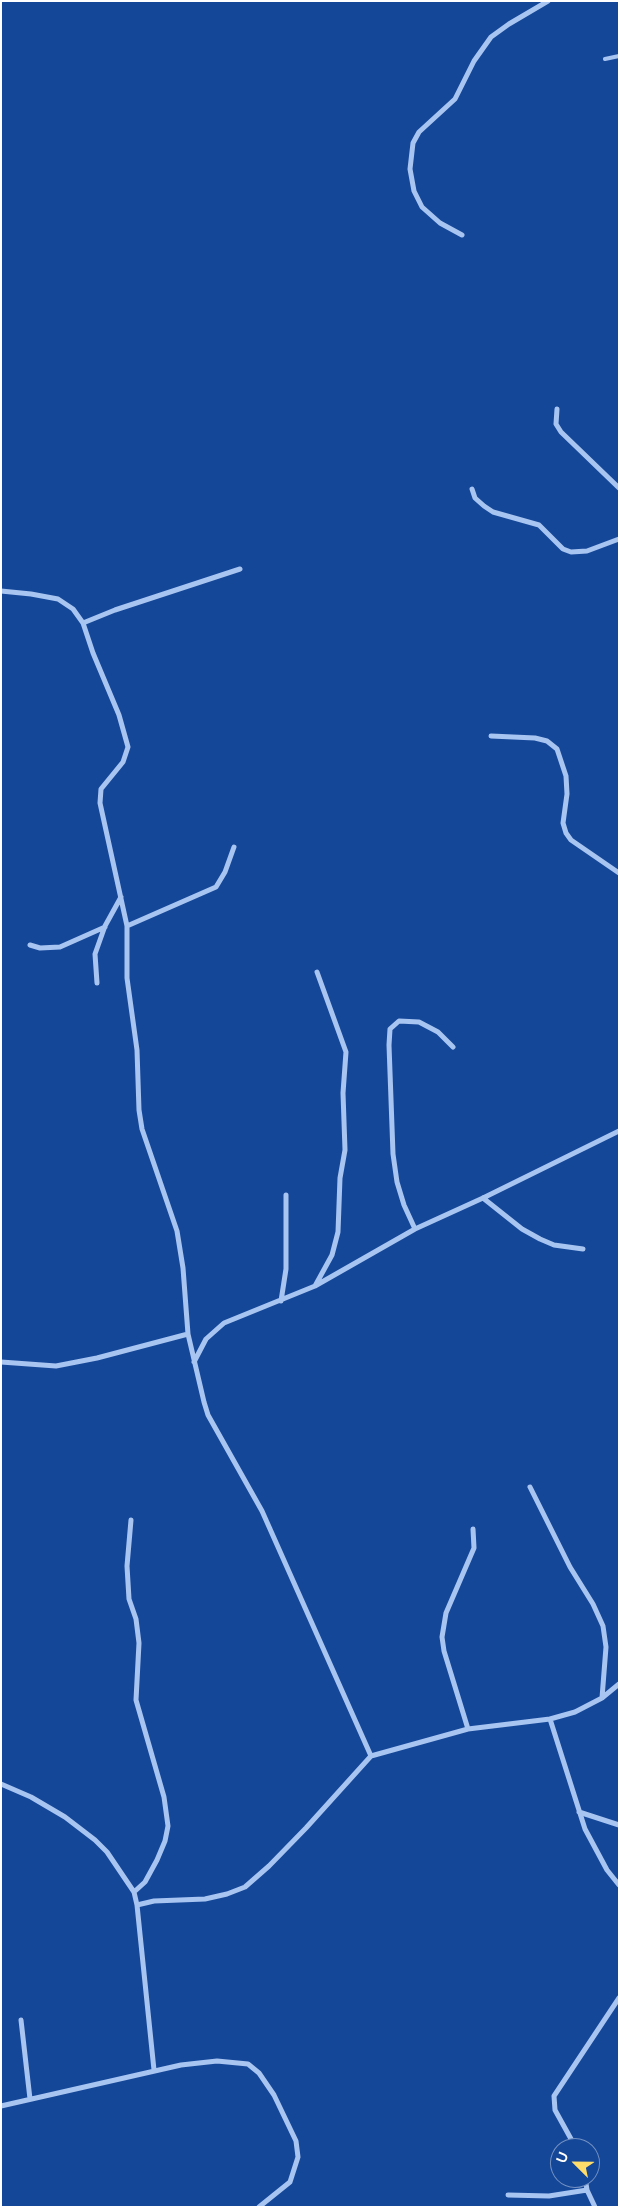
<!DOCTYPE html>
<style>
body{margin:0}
#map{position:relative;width:620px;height:2208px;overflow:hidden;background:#154799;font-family:Raleway,sans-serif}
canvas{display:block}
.frame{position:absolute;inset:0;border:2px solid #fff;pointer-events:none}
.north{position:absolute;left:550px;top:2138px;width:50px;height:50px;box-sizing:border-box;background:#154799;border:1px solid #7391c2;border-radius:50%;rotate:293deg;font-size:14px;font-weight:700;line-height:20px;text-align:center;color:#fff}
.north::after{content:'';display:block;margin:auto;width:18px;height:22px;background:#ffdd6a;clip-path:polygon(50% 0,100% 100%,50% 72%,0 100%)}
</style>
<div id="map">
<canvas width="620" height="2208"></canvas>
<div class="frame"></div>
<div class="north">U</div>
</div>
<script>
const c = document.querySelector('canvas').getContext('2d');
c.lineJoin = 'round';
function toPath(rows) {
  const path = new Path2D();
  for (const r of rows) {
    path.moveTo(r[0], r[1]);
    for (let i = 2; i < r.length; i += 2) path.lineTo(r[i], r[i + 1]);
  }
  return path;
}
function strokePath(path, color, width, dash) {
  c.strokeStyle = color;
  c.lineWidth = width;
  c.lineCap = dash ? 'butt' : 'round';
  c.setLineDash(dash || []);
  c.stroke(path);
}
strokePath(toPath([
 [605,59,619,56]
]), '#a8c5f2', 4);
strokePath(toPath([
 [462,235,440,223,422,207,414,191,410,169,413,143,419,132,455,99,474,61,491,37,509,24,548,1],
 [557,409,556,424,561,432,619,488],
 [472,489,475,498,484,506,493,512,539,525,563,549,571,552,587,551,619,539],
 [240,569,115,610,83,623,93,653,119,715,128,747,123,762,101,789,100,803,127,926,127,978,137,1050,139,1110,142,1129,177,1231,183,1268,188,1334,204,1402,208,1415,262,1511,371,1756],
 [1,591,31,594,58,599,73,609,83,623],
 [491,736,535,738,547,741,557,749,566,776,567,794,563,823,566,833,571,840,619,873],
 [127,926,216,887,225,872,234,847],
 [30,945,40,948,60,947,105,927],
 [97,983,95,954,105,926,121,897],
 [483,1198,522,1229,540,1239,554,1245,583,1249],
 [415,1229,404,1205,397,1182,393,1154,389,1045,390,1029,399,1021,419,1022,438,1032,453,1047],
 [315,1286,332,1255,338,1232,340,1178,345,1150,343,1093,346,1052,317,972],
 [281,1301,286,1269,286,1195],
 [1,1362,56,1366,97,1358,188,1334],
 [194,1362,206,1339,224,1323,315,1286,415,1229,483,1198,619,1131],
 [530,1487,570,1567,593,1604,603,1626,606,1647,602,1698],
 [131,1520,127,1566,129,1599,136,1619,139,1643,136,1700,164,1797,168,1826,165,1841,157,1860,145,1882,134,1892],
 [550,1719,575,1712,602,1698,619,1684],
 [468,1729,444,1651,442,1637,446,1613,474,1548,473,1529],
 [1,1784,31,1797,65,1817,95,1840,107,1852,134,1892,137,1905,154,2070],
 [579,1812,619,1825],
 [137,1905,154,1901,205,1899,227,1894,245,1887,269,1866,306,1828,371,1756,468,1729,550,1719,585,1829,607,1870,619,1885],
 [21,2020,30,2099],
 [1,2106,181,2065,217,2061,248,2064,259,2073,274,2095,296,2141,298,2157,290,2182,259,2207],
 [576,2148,555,2110,554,2096,619,1998],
 [585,2178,587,2190,595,2207],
 [508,2195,549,2196,587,2190]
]), '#a8c5f2', 5);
</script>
